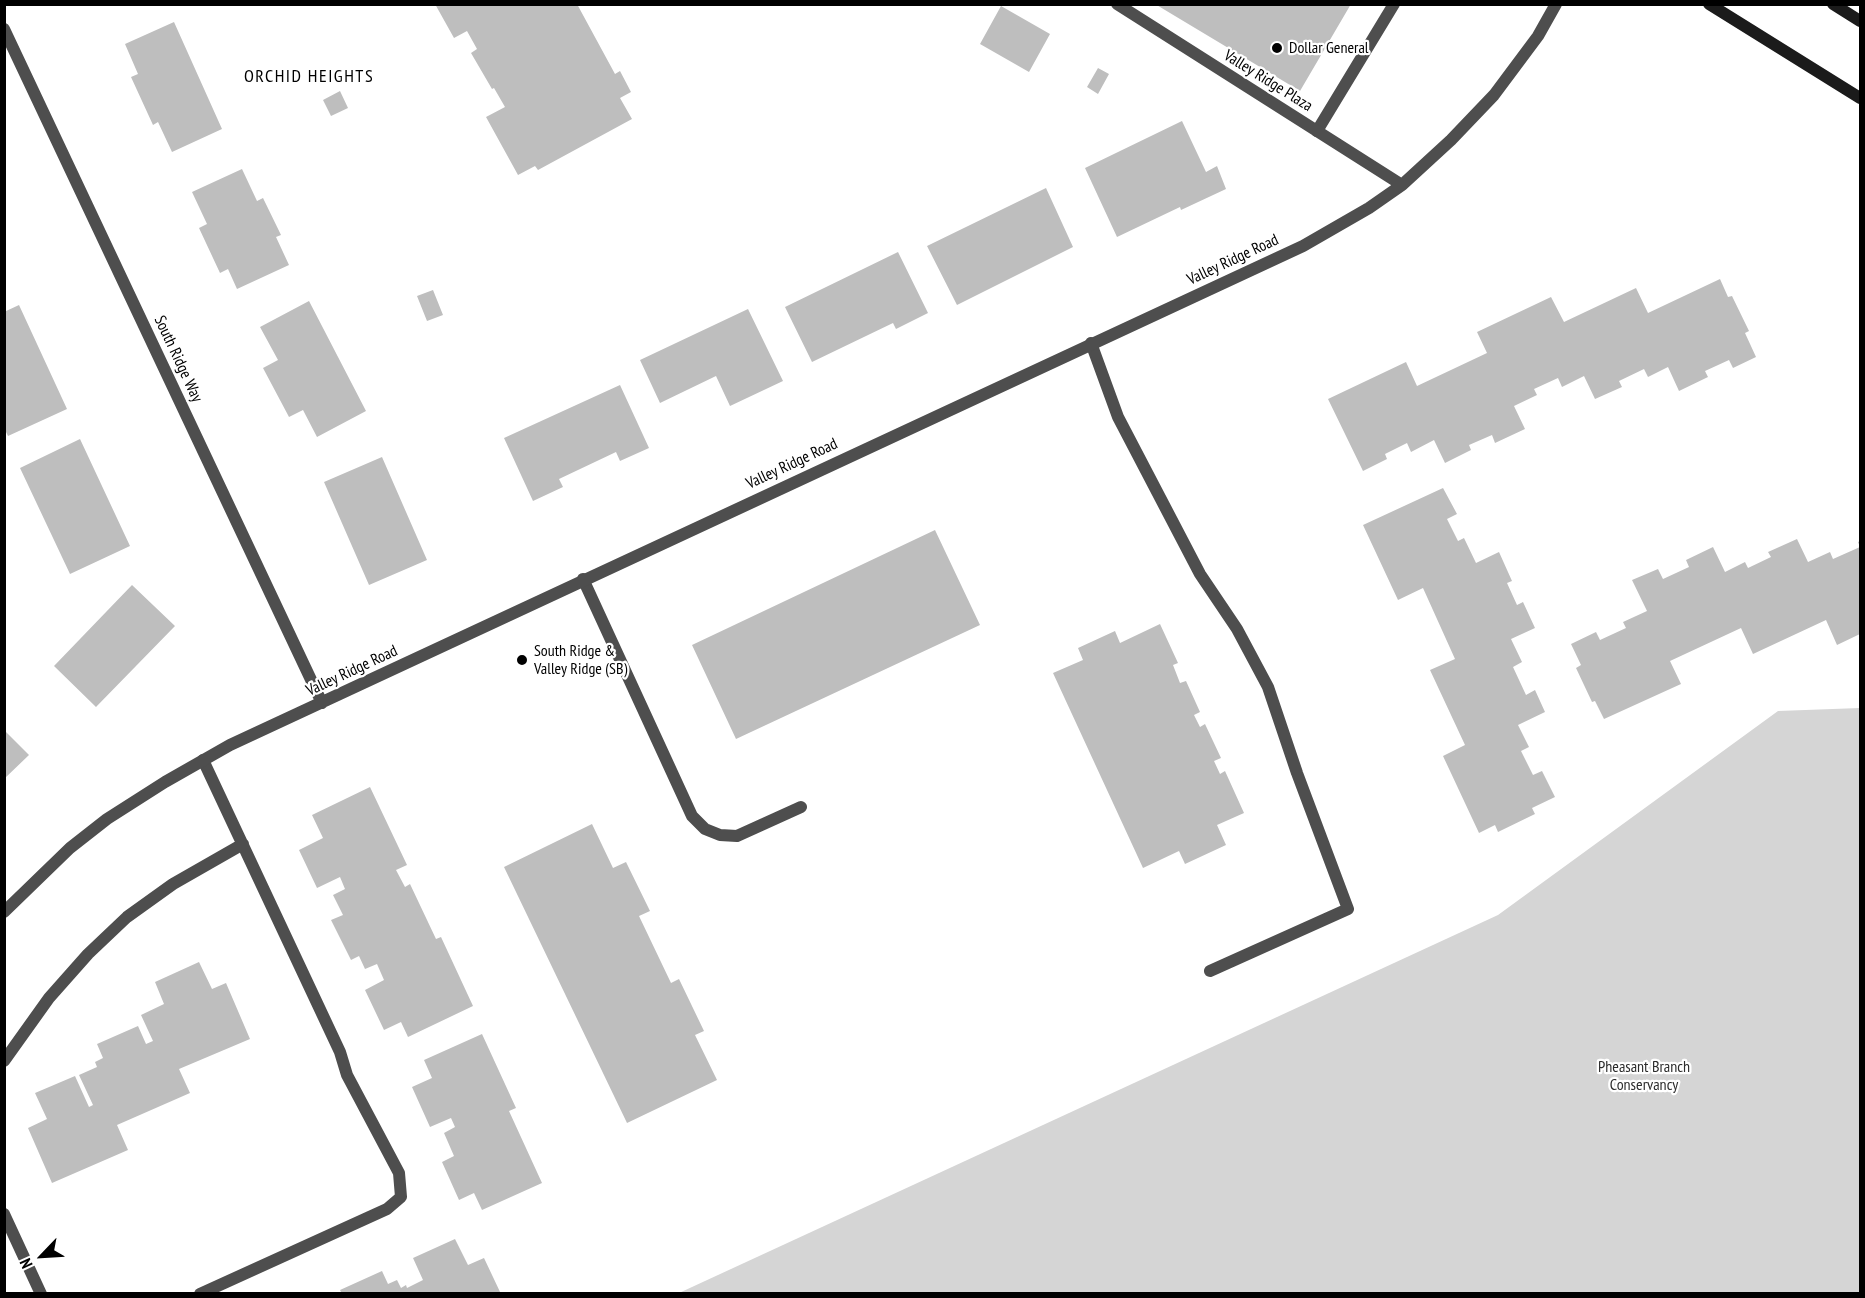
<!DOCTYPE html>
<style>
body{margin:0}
#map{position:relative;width:1865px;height:1298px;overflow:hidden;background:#fff;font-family:"PT Sans Narrow",sans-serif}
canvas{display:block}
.frame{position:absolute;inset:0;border:6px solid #000;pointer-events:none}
.north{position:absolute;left:12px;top:1226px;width:60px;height:60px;-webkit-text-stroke:4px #fff;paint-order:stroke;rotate:245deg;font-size:16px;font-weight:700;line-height:24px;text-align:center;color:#000}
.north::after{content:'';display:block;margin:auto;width:21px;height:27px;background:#000;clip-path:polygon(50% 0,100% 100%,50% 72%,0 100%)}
</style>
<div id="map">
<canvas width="1865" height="1298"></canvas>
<div class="frame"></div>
<div class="north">N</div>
</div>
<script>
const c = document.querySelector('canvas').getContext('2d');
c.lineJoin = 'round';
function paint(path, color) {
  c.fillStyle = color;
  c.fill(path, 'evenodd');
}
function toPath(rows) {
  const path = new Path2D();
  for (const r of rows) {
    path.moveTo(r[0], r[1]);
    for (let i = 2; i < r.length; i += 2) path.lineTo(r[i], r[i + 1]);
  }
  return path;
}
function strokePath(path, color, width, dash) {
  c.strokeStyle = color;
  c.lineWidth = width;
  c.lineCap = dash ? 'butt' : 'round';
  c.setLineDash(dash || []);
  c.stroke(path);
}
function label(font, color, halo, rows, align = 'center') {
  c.font = font + ' "PT Sans Narrow",sans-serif';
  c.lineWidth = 4.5;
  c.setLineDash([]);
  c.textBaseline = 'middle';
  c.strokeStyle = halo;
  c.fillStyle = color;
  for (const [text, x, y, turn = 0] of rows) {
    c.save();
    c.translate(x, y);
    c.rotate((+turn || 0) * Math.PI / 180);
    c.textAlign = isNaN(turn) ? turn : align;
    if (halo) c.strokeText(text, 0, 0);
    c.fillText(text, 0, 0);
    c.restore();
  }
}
paint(toPath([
 [1860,708,1860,1293,679,1293,1498,915,1778,711]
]), '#d5d5d5');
paint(toPath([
 [435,4,577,4,615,74,620,71,631,92,620,98,632,119,538,170,535,166,518,175,486,117,505,107,494,88,492,89,471,53,477,49,467,31,454,38],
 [1155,4,1351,4,1300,91],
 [1001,6,1050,34,1029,72,980,44],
 [174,22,222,129,172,152,158,122,153,125,131,77,138,74,125,44],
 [1098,68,1109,74,1098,94,1087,87],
 [340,91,348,108,331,116,323,100],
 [1182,121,1206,172,1217,166,1226,189,1181,210,1180,207,1117,237,1085,168],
 [242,169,257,201,263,198,281,235,276,237,289,265,237,289,228,269,220,273,199,228,207,224,192,192],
 [1046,188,1073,247,957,305,927,246],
 [898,252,928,313,896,329,893,323,812,362,785,307],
 [1720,279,1728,297,1732,296,1749,331,1745,333,1756,357,1733,368,1729,360,1705,371,1708,377,1679,391,1668,367,1648,377,1644,369,1619,381,1622,387,1595,399,1584,376,1562,387,1558,378,1534,389,1537,395,1514,406,1525,429,1495,443,1492,435,1469,445,1471,450,1445,463,1434,440,1411,452,1407,443,1385,454,1387,459,1363,471,1328,399,1406,362,1417,386,1487,353,1477,332,1551,297,1564,322,1636,288,1648,313],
 [433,290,443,315,427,321,417,296],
 [309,301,366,411,317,437,303,410,289,417,263,368,278,360,260,327],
 [19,305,67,409,8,436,4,428,4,312],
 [748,309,783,381,730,406,716,376,660,403,640,360],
 [620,385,649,448,620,461,616,452,559,479,563,487,533,501,504,438],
 [80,439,130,546,70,574,20,468],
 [382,457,427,560,369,585,324,482],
 [1443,488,1457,514,1447,519,1458,541,1464,538,1476,563,1499,552,1512,581,1507,583,1517,605,1523,602,1535,628,1511,639,1522,662,1513,667,1526,695,1535,690,1545,712,1518,725,1529,747,1521,751,1533,775,1542,771,1555,797,1532,808,1535,814,1498,832,1495,825,1479,833,1443,756,1465,745,1430,670,1455,659,1423,588,1398,600,1363,525],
 [935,530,980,625,736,739,692,645],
 [1797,539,1808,562,1830,552,1833,559,1860,547,1858,542,1860,541,1860,634,1837,645,1826,620,1753,654,1741,628,1670,661,1681,684,1604,719,1595,701,1592,702,1576,668,1581,665,1571,644,1596,632,1600,640,1626,628,1623,622,1647,611,1632,580,1658,569,1663,579,1689,567,1686,560,1713,547,1725,572,1745,562,1748,568,1771,557,1768,552],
 [132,585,175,626,96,707,54,666],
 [1160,624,1178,663,1173,665,1180,683,1186,681,1200,712,1194,715,1200,727,1205,724,1221,758,1214,761,1220,774,1225,771,1244,813,1217,825,1226,845,1185,864,1179,851,1143,868,1053,673,1083,660,1078,648,1115,631,1120,643],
 [4,730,29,755,4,779],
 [370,787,407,865,396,870,405,887,410,884,436,939,441,937,473,1006,408,1037,401,1022,384,1030,365,990,384,980,377,964,365,969,359,956,351,960,331,920,343,915,333,895,345,889,340,877,317,888,299,850,323,838,312,815],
 [592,824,613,868,626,862,650,911,639,916,671,983,679,979,704,1031,695,1035,717,1080,627,1123,504,867],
 [199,962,212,989,226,983,250,1039,179,1069,190,1093,117,1125,128,1150,52,1183,28,1128,47,1119,35,1093,75,1076,89,1107,93,1105,79,1075,97,1067,95,1062,103,1058,97,1044,138,1026,146,1044,153,1041,141,1015,164,1004,155,982],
 [482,1034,516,1108,509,1111,542,1183,482,1210,474,1193,459,1200,442,1162,454,1156,444,1133,455,1127,451,1118,430,1127,412,1087,432,1078,424,1060],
 [455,1239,468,1265,484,1258,501,1294,342,1294,340,1290,382,1271,388,1284,397,1280,401,1288,406,1285,407,1288,423,1280,413,1258]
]), '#bebebe');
strokePath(toPath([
 [1317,131,1394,4],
 [1091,343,1118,417,1200,574,1237,629,1268,687,1297,773,1348,909,1210,971],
 [583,579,692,816,705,829,720,835,737,836,801,807],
 [4,1061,49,998,88,954,127,917,173,884,243,844],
 [4,1214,41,1294],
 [200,1294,387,1209,401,1197,399,1173,347,1075,340,1052,203,760]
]), '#4e4e4e', 12);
strokePath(toPath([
 [1117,4,1402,185],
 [4,29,322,703],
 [4,912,70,848,107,819,165,782,230,745,1303,246,1369,208,1402,185,1451,140,1494,95,1538,36,1556,4]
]), '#4e4e4e', 12);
strokePath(toPath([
 [1709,4,1860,98],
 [1833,4,1860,21]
]), '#1b1b1b', 12);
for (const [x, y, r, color] of [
 [1277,48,6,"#000"],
 [522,660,6,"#000"]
]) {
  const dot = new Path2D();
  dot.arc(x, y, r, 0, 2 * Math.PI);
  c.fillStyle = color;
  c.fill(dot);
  strokePath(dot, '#fff', 2);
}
label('16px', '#000', '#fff', [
 ["Dollar General",1289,48],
 ["South Ridge &",534,651],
 ["Valley Ridge (SB)",534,669]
], 'left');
label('16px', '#000', '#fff', [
 ["Valley Ridge Plaza",1268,81,32],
 ["Valley Ridge Road",1233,260,-25],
 ["South Ridge Way",178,359,65],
 ["Valley Ridge Road",792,464,-25],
 ["Valley Ridge Road",352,671,-25]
]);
label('16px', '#2c2c2c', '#fff', [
 ["Pheasant Branch",1644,1067],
 ["Conservancy",1644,1085]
]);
c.letterSpacing = '1.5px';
label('18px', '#000', '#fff', [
 ["ORCHID HEIGHTS",309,77]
]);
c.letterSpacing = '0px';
</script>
